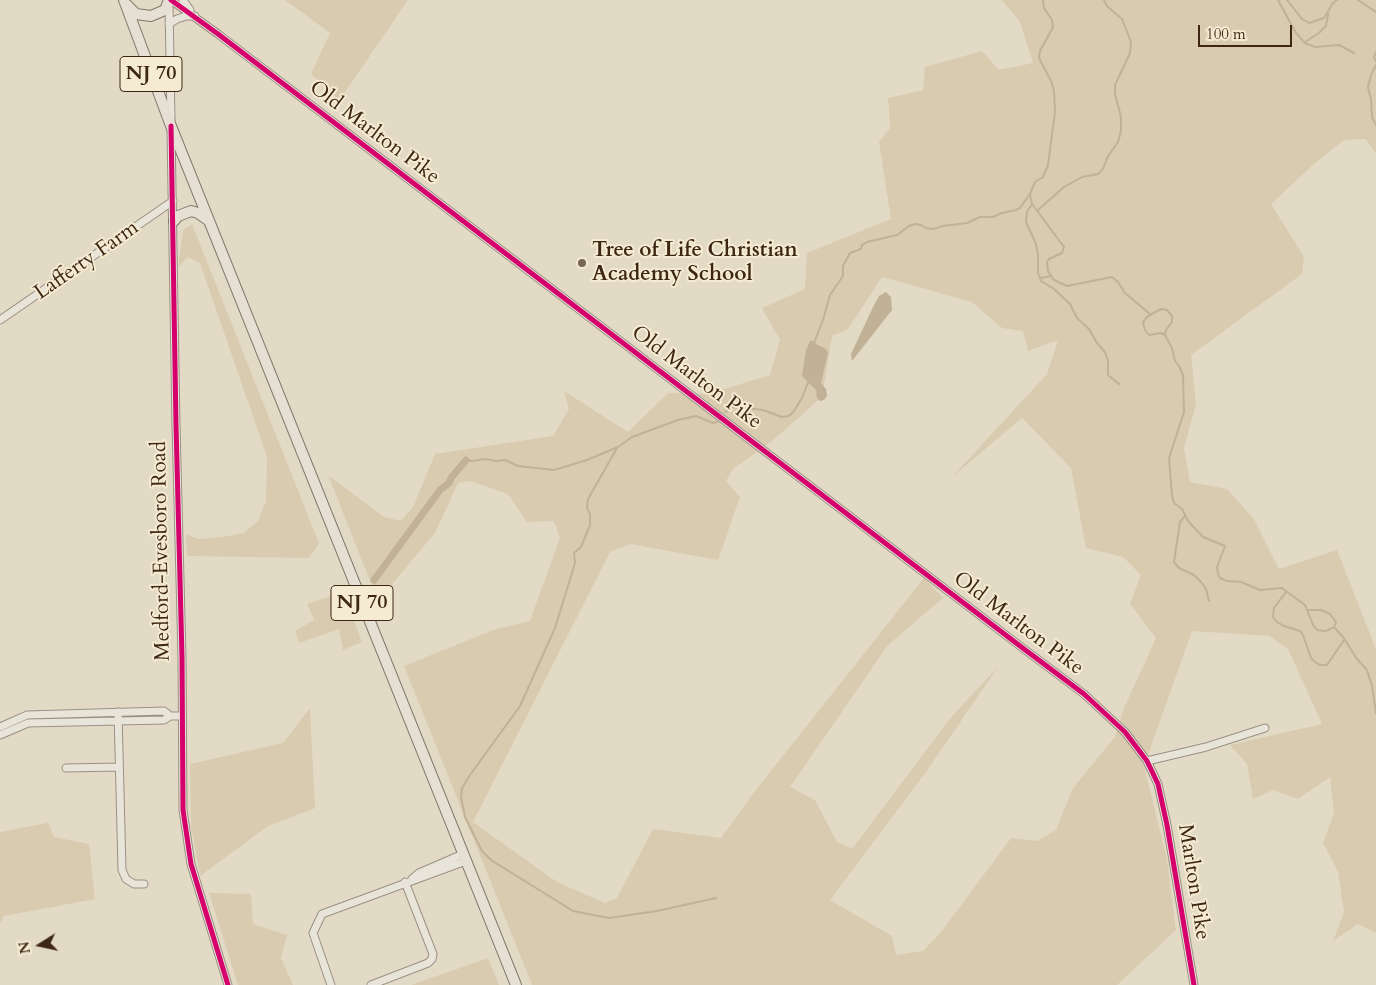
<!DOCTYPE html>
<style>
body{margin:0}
#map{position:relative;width:1376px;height:985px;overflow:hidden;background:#e3dac6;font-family:Cardo,serif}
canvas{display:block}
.north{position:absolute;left:15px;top:920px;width:50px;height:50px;-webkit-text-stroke:4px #f5ead2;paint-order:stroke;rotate:260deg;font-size:14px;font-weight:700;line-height:20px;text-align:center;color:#3d2714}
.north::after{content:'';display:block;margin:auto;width:18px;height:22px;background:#3d2714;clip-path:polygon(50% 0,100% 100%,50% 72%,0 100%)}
.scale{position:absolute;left:1198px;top:25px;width:94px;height:22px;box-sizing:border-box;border:2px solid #3d2714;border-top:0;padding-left:6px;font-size:15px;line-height:18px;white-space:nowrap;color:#3d2714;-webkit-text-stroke:4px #f5ead2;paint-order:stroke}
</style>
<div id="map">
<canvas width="1376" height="985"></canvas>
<div class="north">N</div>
<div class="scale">100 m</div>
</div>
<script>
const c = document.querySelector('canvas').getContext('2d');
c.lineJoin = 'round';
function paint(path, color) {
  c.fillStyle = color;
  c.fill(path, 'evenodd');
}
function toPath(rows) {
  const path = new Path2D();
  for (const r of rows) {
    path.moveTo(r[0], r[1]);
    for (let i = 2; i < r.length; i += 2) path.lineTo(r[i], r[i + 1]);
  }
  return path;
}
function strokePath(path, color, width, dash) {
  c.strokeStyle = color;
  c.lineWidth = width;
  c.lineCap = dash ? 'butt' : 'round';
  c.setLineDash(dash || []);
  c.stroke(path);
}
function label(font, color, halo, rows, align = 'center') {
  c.font = font + ' Cardo,serif';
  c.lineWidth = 4;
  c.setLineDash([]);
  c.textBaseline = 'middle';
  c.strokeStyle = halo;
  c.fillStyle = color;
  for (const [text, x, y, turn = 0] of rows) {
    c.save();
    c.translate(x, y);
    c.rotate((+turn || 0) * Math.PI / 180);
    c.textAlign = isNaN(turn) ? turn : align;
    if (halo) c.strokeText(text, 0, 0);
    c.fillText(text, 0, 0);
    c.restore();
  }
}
paint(toPath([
 [285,0,408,0,339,101,311,74,330,33],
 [1002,0,1376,0,1376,154,1365,139,1344,140,1315,163,1271,204,1304,257,1302,274,1191,355,1196,404,1184,448,1190,482,1227,489,1254,519,1279,569,1337,550,1376,649,1376,933,1358,924,1333,941,1344,912,1338,872,1323,843,1334,813,1330,777,1298,799,1273,790,1253,799,1247,764,1230,745,1322,724,1288,649,1269,636,1192,631,1144,766,1167,859,1176,930,1117,985,532,985,404,666,493,630,530,621,560,538,554,521,527,522,508,494,470,481,458,483,435,533,378,601,328,475,384,517,401,521,413,507,435,454,553,436,569,409,564,391,628,432,668,393,708,394,770,375,780,340,762,308,805,289,807,253,891,219,879,142,890,128,888,98,923,90,925,67,982,51,999,70,1033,63,1020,22],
 [882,277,972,302,1002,328,1023,331,1028,351,1058,340,1047,374,952,477,1022,418,1071,468,1086,548,1123,557,1141,575,1130,604,1156,638,1124,708,1115,737,1073,788,1056,830,1037,841,1011,838,941,932,923,951,896,955,892,936,830,900,926,772,998,667,952,716,852,849,837,842,815,800,790,787,888,645,943,598,924,578,755,791,721,838,653,829,617,898,605,903,557,882,473,822,610,552,631,544,718,560,740,497,726,481,733,469,771,442,822,397,832,336,848,329],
 [192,224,319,543,309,558,187,556,186,534,198,539,222,537,244,533,258,521,266,501,267,457,200,263,188,257,178,267,183,230],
 [343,592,362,642,343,650,339,629,299,643,295,631,314,620,307,604],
 [310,708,315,808,268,826,200,876,191,826,190,764,283,743],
 [48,823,54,837,89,844,95,899,4,916,0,924,0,832],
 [209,893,251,894,253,924,287,935,281,958,293,985,238,985],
 [488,958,499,985,411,985]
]), '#d9cbb0');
paint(toPath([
 [886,292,891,297,892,310,852,361,851,354,873,307,879,296],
 [810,341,815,341,816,344,826,349,828,353,821,383,826,389,827,396,824,400,820,401,817,398,816,390,802,376,806,350]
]), '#c1b196');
strokePath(toPath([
 [1278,0,1296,33,1305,43,1315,47,1339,45,1354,53],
 [1287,0,1302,19,1309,23,1324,18,1333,3,1337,0],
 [1358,0,1376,12],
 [1305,42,1319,33,1326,26,1328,14],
 [1376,52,1374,57,1376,61],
 [1376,65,1371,75,1368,87,1371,100,1372,117,1376,125],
 [1030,195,1032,204,1064,247,1062,253,1049,259,1047,262,1048,271,1054,280,1067,286,1112,277,1118,282,1125,293,1150,314],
 [1032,204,1027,212,1026,222,1036,244,1038,255,1038,273,1041,281,1054,289,1070,304,1077,318,1089,329,1097,343,1105,352,1108,361,1108,375,1119,384],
 [1038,210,1064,187,1082,177,1098,174,1103,169,1108,156,1118,142,1121,131,1121,117,1115,94,1115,85,1130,53,1131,42,1122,19,1107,6,1104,0],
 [1041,278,1051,276],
 [1165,335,1166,330,1172,322,1172,316,1167,310,1161,309,1148,316,1143,322,1145,330,1149,335,1161,333,1165,335,1172,348,1175,361,1179,366,1183,375,1184,412,1169,458,1172,496,1174,503,1182,509,1188,521,1203,537,1225,546,1217,567,1218,574,1220,578,1227,581,1241,582,1260,590,1282,588,1305,605,1313,625,1317,630,1326,631,1334,627],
 [814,343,823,320,830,295,843,276,843,266,850,253,861,249,862,245,867,242,897,235,909,226,915,224,921,225,926,228,933,229,943,226,967,223,980,217,993,217,1002,213,1016,210,1020,208,1030,194,1035,182,1043,177,1048,165,1055,112,1054,91,1051,81,1039,58,1040,51,1053,27,1052,20,1044,8,1043,0],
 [725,412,734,407,763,410,782,417,789,416,794,411,802,398,809,380],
 [617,448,588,499,587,508,590,514,590,525,581,547,574,553,575,563,555,628,529,686,520,706,470,775,462,788,461,797,465,817,482,851,491,860,573,911,609,918,657,911,716,898],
 [466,460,472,461,485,459,496,461,505,460,518,466,554,470,587,460,618,447,632,437,678,420,696,416,713,423,717,422],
 [1185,516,1180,522,1174,562,1179,568,1194,575,1201,582,1206,589,1209,601],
 [1286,592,1274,608,1273,617,1277,622,1284,626,1300,631,1303,635,1311,658,1315,662,1320,665,1327,665,1344,640],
 [1308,610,1321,610,1330,614,1336,622,1334,627],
 [1334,627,1343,637,1357,659,1367,670,1372,686,1376,713]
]), '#c1b196', 2);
strokePath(toPath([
 [374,580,440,490,449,483,451,478,466,460]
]), '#c1b196', 7);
const minor = toPath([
 [171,0,218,34,1024,649,1084,694,1125,732,1147,761,1158,784,1167,825,1194,985],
 [183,0,190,10],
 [169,3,171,120],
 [169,24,177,19,186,16,195,16],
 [171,130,176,425,182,657,183,810,191,864,228,985],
 [0,320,173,201],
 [118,712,122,870,126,879,134,884,144,884],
 [0,727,27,715,164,711,170,716],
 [0,735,28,723,164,720,170,716,182,716],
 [1147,761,1206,747,1265,728],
 [66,768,119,767],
 [412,879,419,873,463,854],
 [331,985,313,933,322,914,466,861],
 [371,985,428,963,432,959,433,954,405,882]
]);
const highway = toPath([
 [124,0,171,126,516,985],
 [127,5,136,14,151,16,165,10,169,0],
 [174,221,178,216,191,211,198,213,209,221]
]);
strokePath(minor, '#999083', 9);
strokePath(highway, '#81786b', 12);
strokePath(minor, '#e9e4da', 7);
strokePath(highway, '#e5dfd4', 10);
strokePath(toPath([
 [171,0,218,34,1024,649,1084,694,1125,732,1147,761,1158,784,1167,825,1194,985],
 [171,126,176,425,182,657,183,810,191,864,228,985]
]), '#d6006c', 5);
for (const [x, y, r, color] of [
 [582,263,5,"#776652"]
]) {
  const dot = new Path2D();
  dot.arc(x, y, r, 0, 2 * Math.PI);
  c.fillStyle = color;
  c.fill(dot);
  strokePath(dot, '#f5ead2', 2);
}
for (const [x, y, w] of [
 [151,74,62],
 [362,603,62]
]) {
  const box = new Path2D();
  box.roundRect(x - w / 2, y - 17.5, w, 35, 4);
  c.fillStyle = '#f5ead2';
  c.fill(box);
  strokePath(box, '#3d2714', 1);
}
label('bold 20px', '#3d2714', null, [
 ["NJ 70",151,74],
 ["NJ 70",362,603]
]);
label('21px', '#3d2714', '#f5ead2', [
 ["Old Marlton Pike",374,133,37],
 ["Lafferty Farm",87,261,-35],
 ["Old Marlton Pike",696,378,37],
 ["Medford-Evesboro Road",162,551,-91],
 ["Old Marlton Pike",1018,624,37],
 ["Marlton Pike",1193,882,81]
]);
label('bold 21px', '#3d2714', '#f5ead2', [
 ["Tree of Life Christian",592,251],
 ["Academy School",592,275]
], 'left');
</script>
